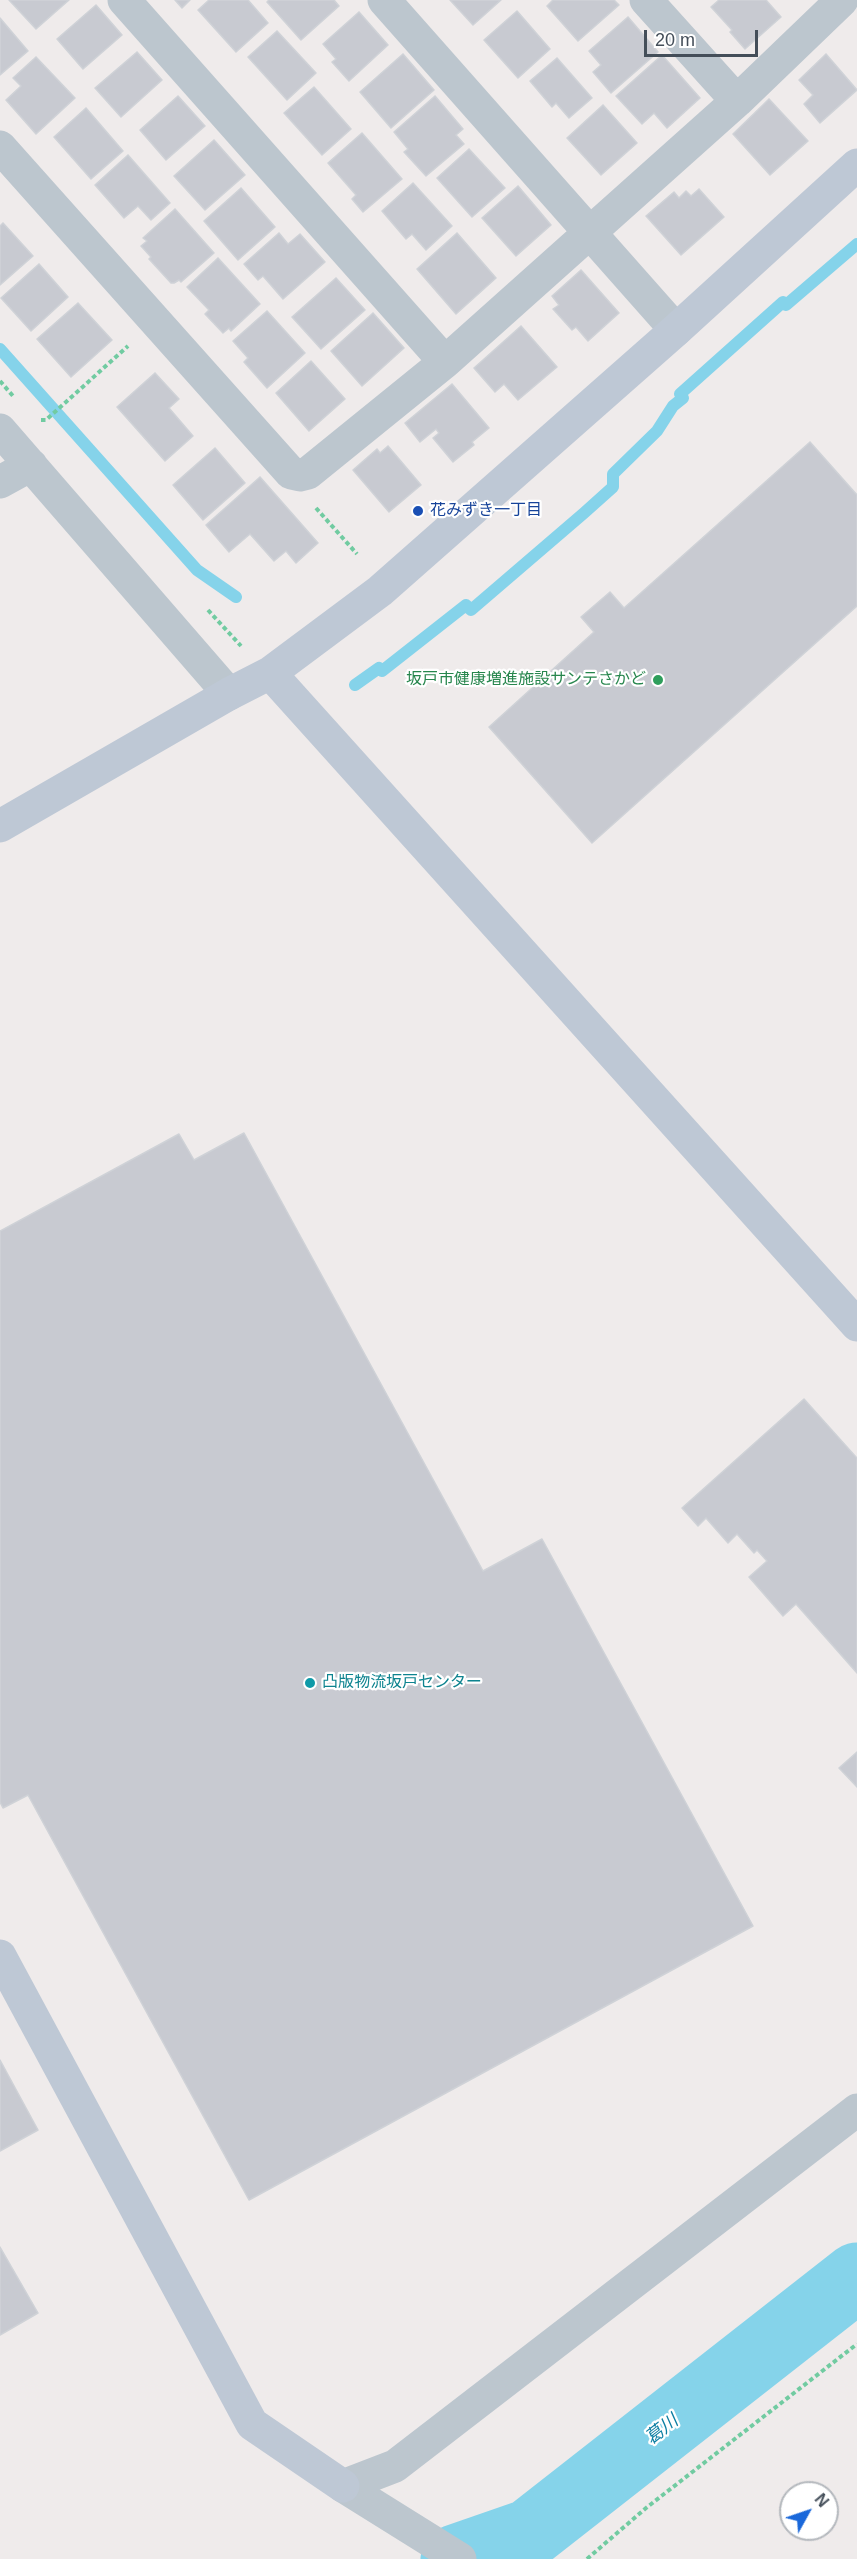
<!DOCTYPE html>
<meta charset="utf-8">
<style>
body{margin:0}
#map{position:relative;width:857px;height:2559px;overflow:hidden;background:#efebeb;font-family:Helvetica,sans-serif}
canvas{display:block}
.north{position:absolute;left:779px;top:2481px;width:60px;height:60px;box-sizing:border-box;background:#fff;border:2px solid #b4b8bd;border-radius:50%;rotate:50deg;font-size:16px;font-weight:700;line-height:24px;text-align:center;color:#444e59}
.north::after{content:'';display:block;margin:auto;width:21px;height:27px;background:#1a68da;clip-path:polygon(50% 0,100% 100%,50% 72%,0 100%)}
.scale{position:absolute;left:644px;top:30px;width:114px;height:27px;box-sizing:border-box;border:3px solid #444e59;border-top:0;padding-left:8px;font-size:18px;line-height:21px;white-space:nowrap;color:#444e59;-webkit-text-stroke:4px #fff;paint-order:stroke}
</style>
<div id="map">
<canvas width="857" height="2559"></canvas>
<div class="north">N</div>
<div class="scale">20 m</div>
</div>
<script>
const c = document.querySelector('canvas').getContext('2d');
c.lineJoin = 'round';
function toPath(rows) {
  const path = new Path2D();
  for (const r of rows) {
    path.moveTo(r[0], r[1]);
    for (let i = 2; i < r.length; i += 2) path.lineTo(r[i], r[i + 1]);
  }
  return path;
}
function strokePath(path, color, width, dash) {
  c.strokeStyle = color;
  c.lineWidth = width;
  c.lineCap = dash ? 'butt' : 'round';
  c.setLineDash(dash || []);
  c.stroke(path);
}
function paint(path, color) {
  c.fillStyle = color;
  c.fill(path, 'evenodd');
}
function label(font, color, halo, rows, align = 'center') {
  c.font = font + ' Helvetica,"Noto Sans JP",sans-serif';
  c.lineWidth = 4.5;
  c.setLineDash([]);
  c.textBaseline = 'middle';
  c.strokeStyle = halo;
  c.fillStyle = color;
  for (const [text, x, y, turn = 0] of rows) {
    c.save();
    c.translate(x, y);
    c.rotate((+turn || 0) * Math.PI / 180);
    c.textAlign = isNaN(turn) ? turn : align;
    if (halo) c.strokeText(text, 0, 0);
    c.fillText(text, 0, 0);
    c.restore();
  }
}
strokePath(toPath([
 [0,349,197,570,236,597],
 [355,685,379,668,382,671,466,605,471,610,584,513,613,487,613,474,657,431,673,406,683,398,680,394,783,302,786,305,857,244]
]), '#85d3ea', 12);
strokePath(toPath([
 [455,2559,530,2533,857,2277]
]), '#85d3ea', 69);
const building = toPath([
 [9,0,69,0,36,29,9,0],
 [175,0,190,0,182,8,175,0],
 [209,0,248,0,268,23,236,52,198,10,209,0],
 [269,0,334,0,339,6,301,40,267,2,269,0],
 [450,0,501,0,473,25,450,0],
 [553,0,614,0,619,5,578,41,547,6,553,0],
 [719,0,766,0,781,17,745,49,730,32,732,30,711,7,719,0],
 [96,5,122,35,83,69,57,39,96,5],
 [517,11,550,49,518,78,484,40,517,11],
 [359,12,388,45,349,81,332,62,336,59,323,44,359,12],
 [628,17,658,52,611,93,593,72,601,65,589,51,628,17],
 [0,18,28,51,0,75,0,18],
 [277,31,316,73,287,100,248,57,277,31],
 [137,52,162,80,121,117,95,88,137,52],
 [403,54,434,90,391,128,360,92,403,54],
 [826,54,857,90,820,123,804,104,813,95,799,80,826,54],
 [662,55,700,98,667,128,654,113,642,124,616,96,662,55],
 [36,57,75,98,36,134,6,100,21,86,13,78,36,57],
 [557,58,592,98,569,118,556,103,552,107,530,81,557,58],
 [314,87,351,129,322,155,284,113,314,87],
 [178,96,205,126,166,160,140,130,178,96],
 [435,96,463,129,456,135,464,144,426,176,404,152,408,149,394,132,435,96],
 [769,99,808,141,770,175,733,134,769,99],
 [603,105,637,143,601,175,567,138,603,105],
 [86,108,123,151,91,179,54,137,86,108],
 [362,133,402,179,363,212,352,199,356,195,328,163,362,133],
 [214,140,245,175,205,210,174,176,214,140],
 [469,149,505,188,472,217,437,178,469,149],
 [128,155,170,203,151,220,138,206,124,218,95,185,128,155],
 [413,183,452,226,426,250,412,234,406,239,382,211,413,183],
 [518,186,551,225,516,256,482,218,518,186],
 [241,188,275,227,238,260,204,221,241,188],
 [699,189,724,217,681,255,646,216,674,192,679,198,686,191,691,196,699,189],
 [175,209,214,253,181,282,179,280,174,283,171,283,149,259,151,257,141,246,147,241,143,238,175,209],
 [3,223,33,256,0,285,0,226,3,223],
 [279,233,288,244,300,234,325,262,283,299,263,276,258,280,244,264,279,233],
 [457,233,496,278,456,314,417,269,457,233],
 [218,258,260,304,231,331,229,328,223,333,205,314,209,310,187,287,218,258],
 [39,264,68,297,31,331,1,298,39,264],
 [581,270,619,313,588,341,576,327,572,330,553,309,559,305,552,296,581,270],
 [336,278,365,310,321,349,292,317,336,278],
 [78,303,112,340,71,377,37,339,78,303],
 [267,311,305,353,267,388,244,362,248,358,233,341,267,311],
 [373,313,404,348,362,386,331,351,373,313],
 [521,326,557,367,518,400,504,384,495,392,474,368,521,326],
 [311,361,345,399,309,431,276,393,311,361],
 [155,373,179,399,169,408,193,436,165,461,117,407,155,373],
 [452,384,489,428,472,442,474,445,453,462,433,438,439,433,436,429,420,442,405,423,452,384],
 [810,442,857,495,857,606,592,843,489,727,594,632,581,617,610,592,624,608,810,442],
 [388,446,421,485,389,512,353,470,377,449,380,453,388,446],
 [215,448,245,483,203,520,173,485,215,448],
 [260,477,318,543,296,563,286,551,274,561,250,534,229,552,206,525,260,477],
 [244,1133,483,1571,542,1539,753,1926,249,2200,28,1795,3,1808,0,1802,0,1231,179,1134,194,1160,244,1133],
 [804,1399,857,1458,857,1673,796,1604,783,1616,749,1577,767,1561,757,1550,754,1553,737,1534,728,1543,706,1518,698,1526,682,1508,804,1399],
 [857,1752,857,1787,839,1768,857,1752],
 [0,2060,38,2130,0,2151,0,2060],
 [0,2247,38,2313,0,2335,0,2247]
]);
paint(building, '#c8cad1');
strokePath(building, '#cfd2d7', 1.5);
strokePath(toPath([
 [0,381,13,396],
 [41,420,46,420,128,346],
 [316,508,357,554],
 [208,610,241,646],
 [587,2559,646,2508,857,2344]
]), '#71cba1', 4, [4.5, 3]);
strokePath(toPath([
 [124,0,445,362],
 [384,0,676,330],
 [646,0,737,101],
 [0,147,291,473,300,475,308,473,445,362,737,101,842,0],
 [0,430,229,694],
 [0,482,31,465],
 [343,2486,395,2466,857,2110],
 [343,2486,460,2559]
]), '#bcc6ce', 33);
strokePath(toPath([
 [270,673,857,1325],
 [0,826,229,694,270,673,380,591,676,330,857,165],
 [0,1956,252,2424,343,2486]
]), '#bec8d5', 33);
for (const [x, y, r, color] of [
 [418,511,6,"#1a4fb4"],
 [658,680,6,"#2e9e5b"],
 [310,1683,6,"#0f9aa8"]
]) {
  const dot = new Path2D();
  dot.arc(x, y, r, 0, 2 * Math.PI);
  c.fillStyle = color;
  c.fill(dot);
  strokePath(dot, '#fff', 2);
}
label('16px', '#164399', '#fff', [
 ["花みずき一丁目",430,511]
], 'left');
label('16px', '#27864d', '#fff', [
 ["坂戸市健康増進施設サンテさかど",646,680]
], 'right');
label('16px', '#0d838f', '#fff', [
 ["凸版物流坂戸センター",322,1683]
], 'left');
label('italic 18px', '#0d7fa3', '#fff', [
 ["葛川",662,2430,-38]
]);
</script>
